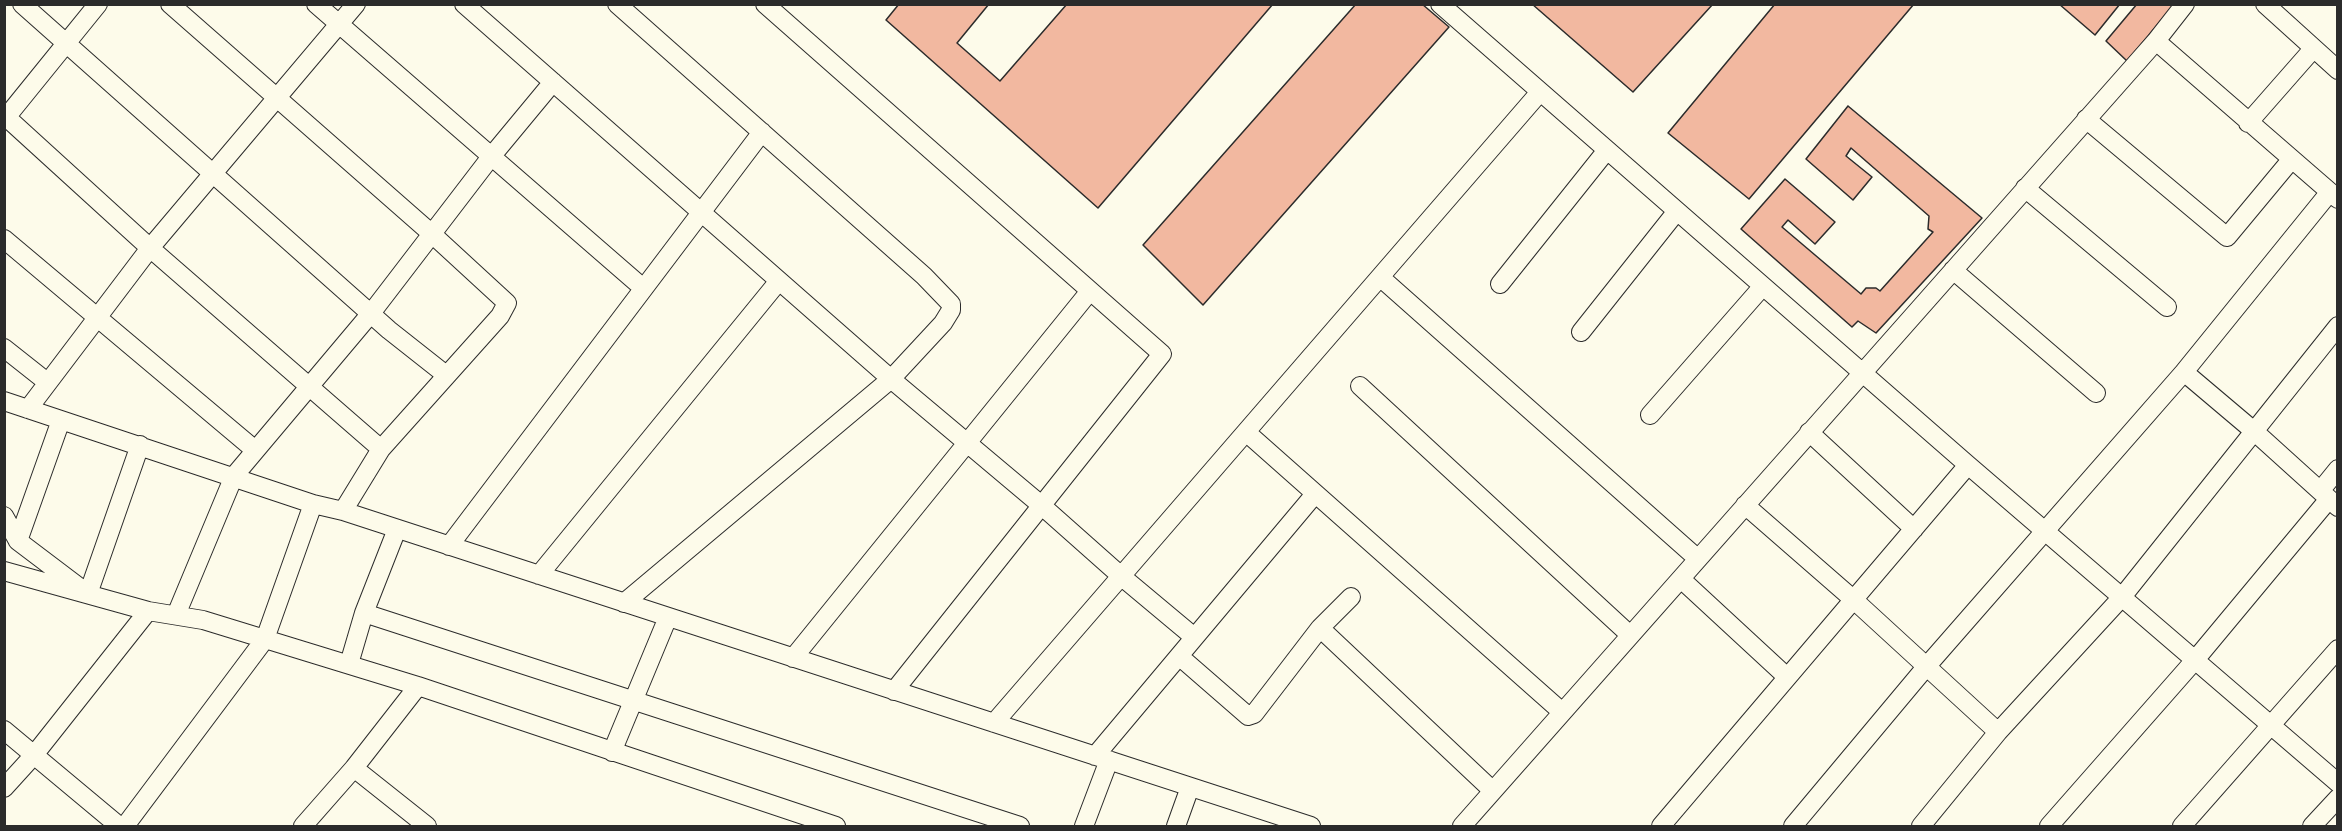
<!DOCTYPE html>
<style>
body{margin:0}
#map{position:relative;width:2342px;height:831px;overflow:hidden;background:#fdfbea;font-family:Karla,sans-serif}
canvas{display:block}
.frame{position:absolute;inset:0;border:6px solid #2b2b2b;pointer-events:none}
</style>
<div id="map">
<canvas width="2342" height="831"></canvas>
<div class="frame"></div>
</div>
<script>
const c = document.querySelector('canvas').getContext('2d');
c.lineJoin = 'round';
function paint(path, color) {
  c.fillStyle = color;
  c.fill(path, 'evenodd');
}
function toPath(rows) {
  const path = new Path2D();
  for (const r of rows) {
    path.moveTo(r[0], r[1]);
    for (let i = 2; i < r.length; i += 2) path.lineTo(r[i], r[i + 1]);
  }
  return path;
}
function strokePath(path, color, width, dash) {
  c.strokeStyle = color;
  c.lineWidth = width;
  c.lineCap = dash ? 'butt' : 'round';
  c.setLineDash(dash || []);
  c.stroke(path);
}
const building = toPath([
 [899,4,989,4,957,43,1000,81,1067,4,1273,4,1098,208,886,20,899,4],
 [1356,4,1422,4,1449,27,1203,305,1143,245,1356,4],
 [1532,4,1713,4,1633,92,1532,4],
 [1775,4,1914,4,1749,199,1668,133,1775,4],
 [2059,4,2120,4,2095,35,2059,4],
 [2137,4,2175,4,2127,61,2106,41,2137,4],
 [1848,106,1982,218,1876,333,1858,321,1852,327,1741,229,1785,179,1835,222,1815,244,1788,220,1782,227,1861,294,1866,288,1876,288,1880,291,1933,232,1928,229,1929,216,1851,148,1846,156,1872,177,1853,200,1806,159,1848,106]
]);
paint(building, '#f2b8a0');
strokePath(building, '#2b2b2b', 1.5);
const street = toPath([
 [22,4,389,330,446,375],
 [170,4,432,234,507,303,500,316,381,449,343,511],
 [316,4,643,288],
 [356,4,150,248,381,449],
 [464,4,891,379,1041,505,1121,576,1194,637],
 [617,4,924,276,951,304,951,310,943,323,891,379,624,603],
 [765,4,1162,354,894,691],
 [1440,4,1968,465,2338,783],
 [2265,4,2338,70],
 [2156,41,2338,199],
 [4,115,150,248,28,409],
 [2086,119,2227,237,2291,160],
 [4,120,98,4],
 [2248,123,2313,49],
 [2025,188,2167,307],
 [4,239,255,450],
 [1953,270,2096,393],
 [1380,277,1698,559],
 [1500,284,1607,150],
 [1581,332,1677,211],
 [4,348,47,382],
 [2184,372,2255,432,2338,507],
 [1360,386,1630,635],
 [4,401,313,504,343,511,1311,826],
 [1650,415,1763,286],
 [61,420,18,541,88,594,140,445],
 [1246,432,1562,712],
 [1809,432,1914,529],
 [2321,490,2338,469],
 [1745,505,1854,600,1998,732],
 [4,516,18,541],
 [397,529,364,613,1020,826],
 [449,546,762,132],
 [4,571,148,611,203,620,418,686,836,826],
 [539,575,778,282],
 [1681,579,1787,677],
 [176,615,234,476,372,312,490,158,553,82],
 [1320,628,1351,597],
 [1179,656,1248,716,1254,714,1320,628,1493,791],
 [793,658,1090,291],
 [349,664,364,613],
 [994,723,1540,92],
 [4,730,119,826],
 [612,752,668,617],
 [1095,756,1315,494],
 [354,768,427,826],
 [4,788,34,755,148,611],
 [125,826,265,639,313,504],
 [303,826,354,768,418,686],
 [1084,826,1109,760],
 [1176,826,1190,787],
 [1462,826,2156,41,2185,4],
 [1661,826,1968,465],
 [1793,826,1926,667,2184,372,2329,193],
 [1921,826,1998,732,2122,597,2338,326],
 [2049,826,2195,660,2329,499],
 [2182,826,2338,649],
 [2312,826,2338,798]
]);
strokePath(street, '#2b2b2b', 20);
strokePath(street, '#fdfbea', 18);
</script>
